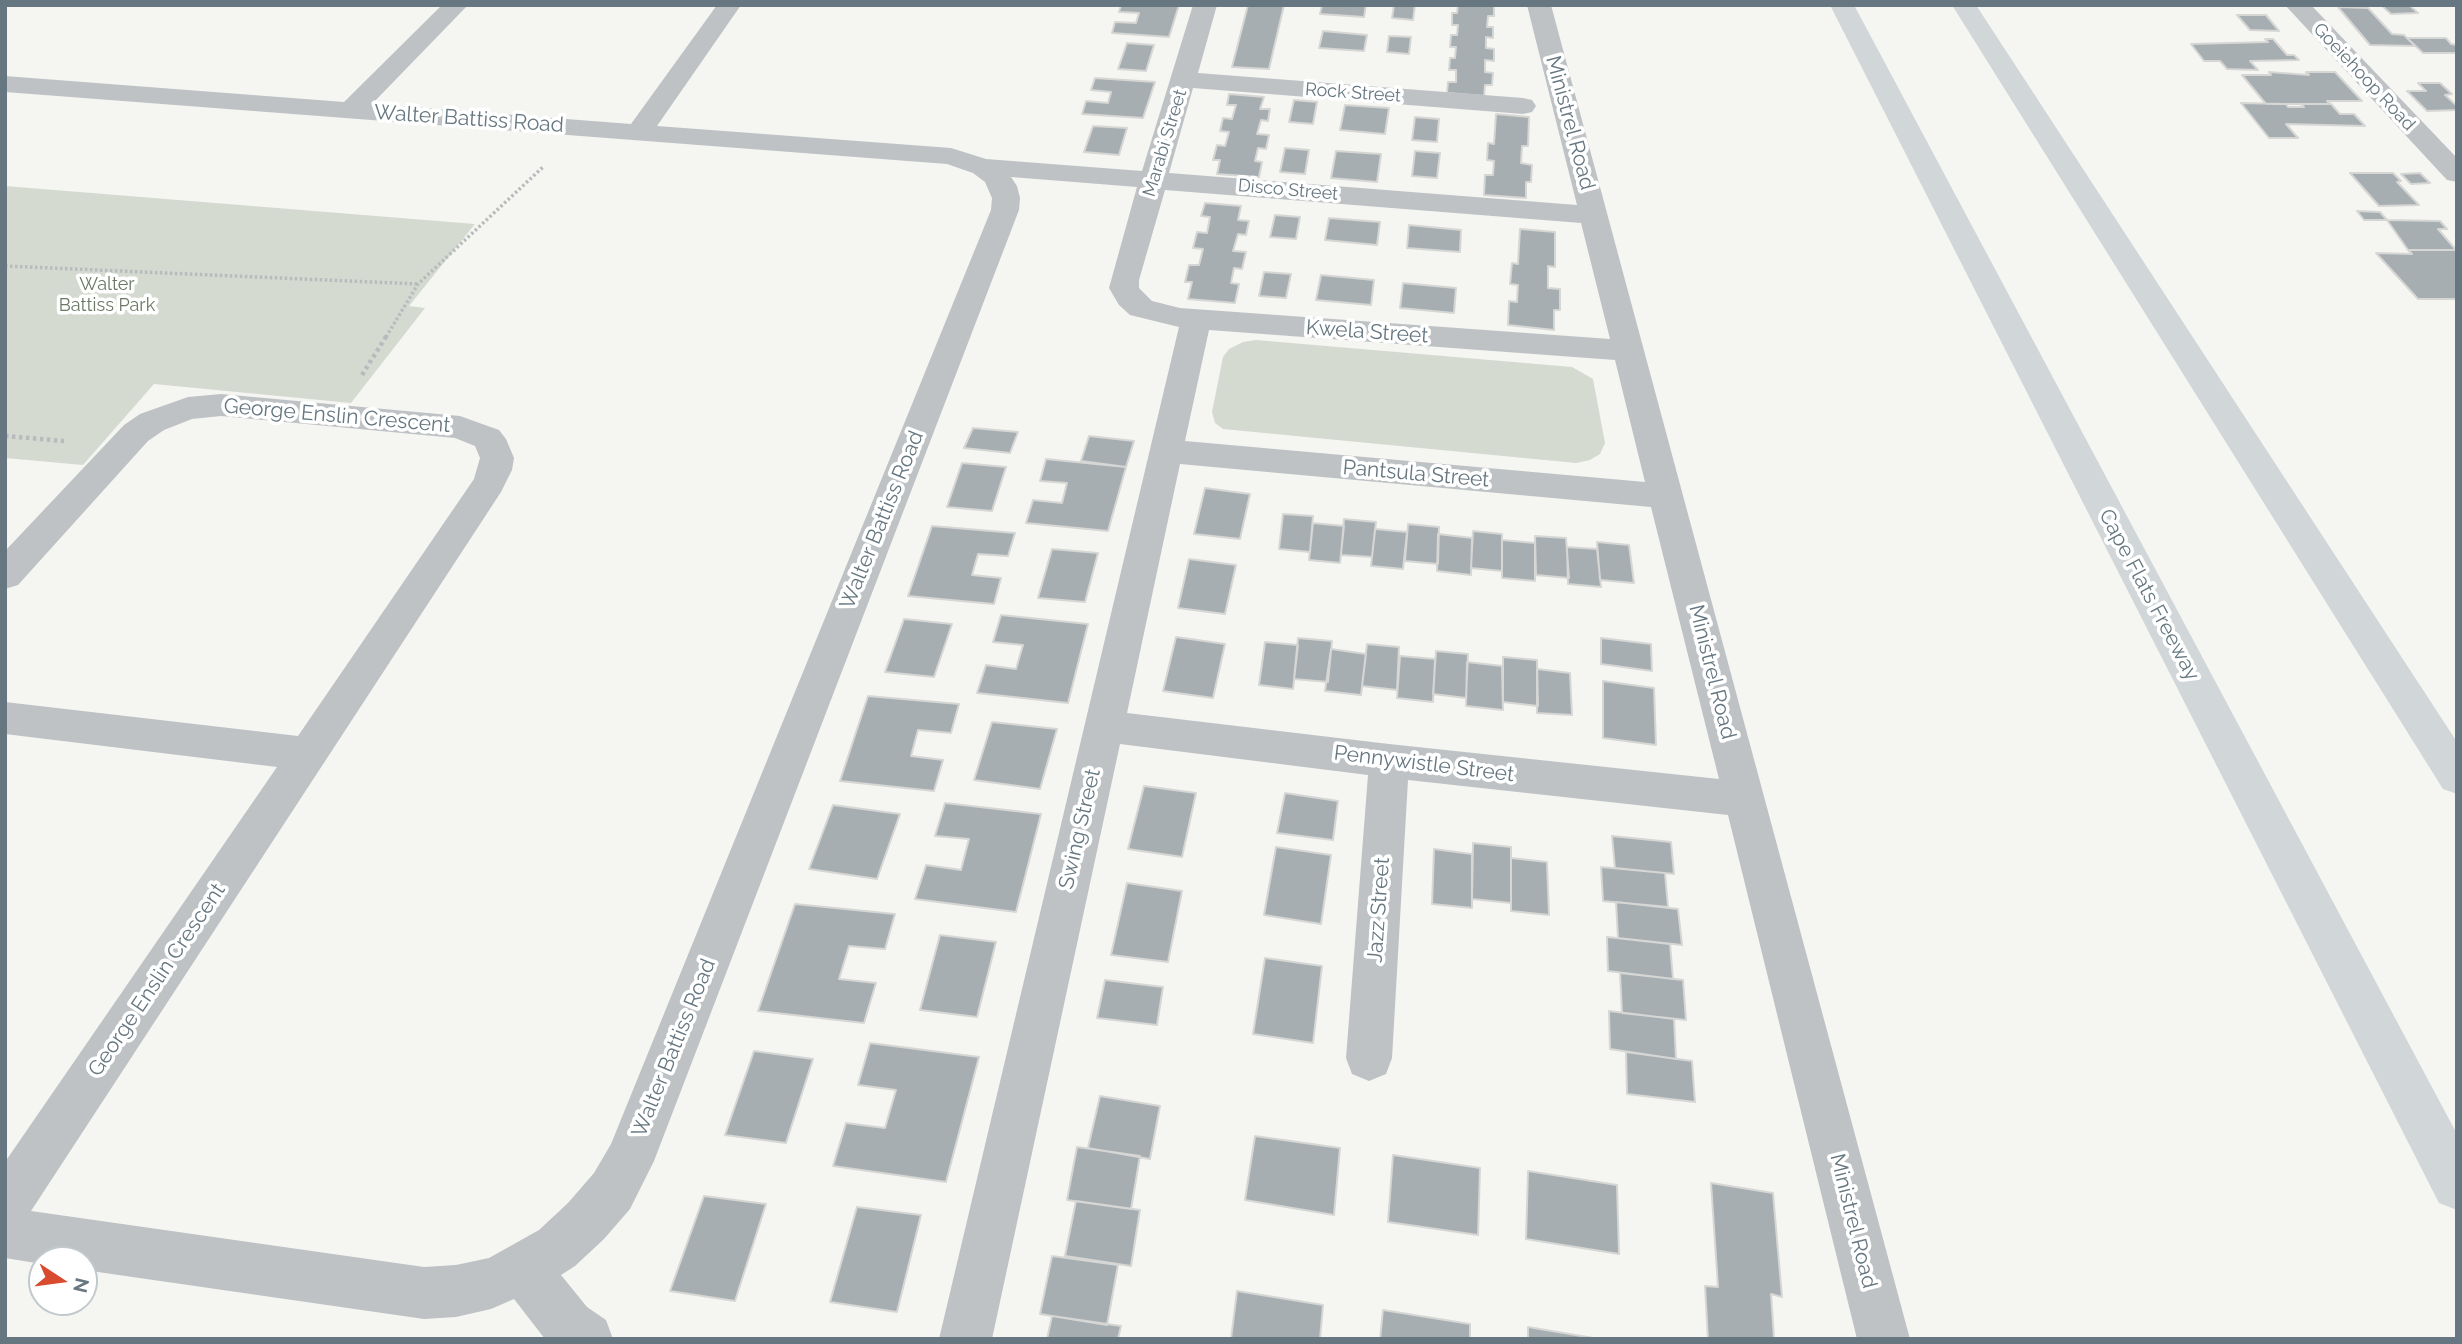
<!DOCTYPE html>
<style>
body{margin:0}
#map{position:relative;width:2462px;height:1344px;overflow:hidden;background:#f5f5f2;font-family:Raleway,sans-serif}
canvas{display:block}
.frame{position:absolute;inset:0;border:7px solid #667781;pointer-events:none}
.north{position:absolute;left:28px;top:1246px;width:70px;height:70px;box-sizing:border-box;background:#fff;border:2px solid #c2c9cd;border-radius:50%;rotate:103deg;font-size:19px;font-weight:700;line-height:28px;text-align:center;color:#667781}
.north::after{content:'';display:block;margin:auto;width:24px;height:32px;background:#d84b2f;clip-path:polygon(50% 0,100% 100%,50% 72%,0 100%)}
</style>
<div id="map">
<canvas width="2462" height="1344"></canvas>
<div class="frame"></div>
<div class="north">N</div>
</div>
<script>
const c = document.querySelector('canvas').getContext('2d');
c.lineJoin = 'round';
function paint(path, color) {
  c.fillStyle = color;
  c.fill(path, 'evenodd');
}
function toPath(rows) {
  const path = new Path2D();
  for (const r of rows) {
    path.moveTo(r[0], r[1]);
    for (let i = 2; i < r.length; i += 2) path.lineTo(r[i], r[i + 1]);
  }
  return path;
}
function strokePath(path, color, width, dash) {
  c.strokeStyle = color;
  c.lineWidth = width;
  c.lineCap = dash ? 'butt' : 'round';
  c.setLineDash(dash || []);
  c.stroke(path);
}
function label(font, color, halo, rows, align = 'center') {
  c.font = font + ' Raleway,sans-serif';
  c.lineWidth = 7;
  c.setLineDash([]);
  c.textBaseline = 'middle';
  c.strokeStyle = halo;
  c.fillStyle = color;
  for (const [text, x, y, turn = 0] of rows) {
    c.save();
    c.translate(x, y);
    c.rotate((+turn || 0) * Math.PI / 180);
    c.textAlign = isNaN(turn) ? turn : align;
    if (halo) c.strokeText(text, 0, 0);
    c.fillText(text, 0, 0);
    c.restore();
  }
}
paint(toPath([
 [5,186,475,224,409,306,425,308,351,403,154,384,83,465,5,458],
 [1256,340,1572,367,1593,379,1605,443,1600,454,1590,460,1576,463,1223,429,1215,423,1212,412,1223,357,1229,349,1243,342]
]), '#d5dad1');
const building = toPath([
 [1121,5,1179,5,1169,37,1112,33,1115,22,1136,23,1139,13,1119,12,1121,5],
 [1248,5,1284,5,1269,69,1232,67,1248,5],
 [1322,5,1366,5,1364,17,1320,14,1322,5],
 [1394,5,1415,5,1413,20,1392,18,1394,5],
 [1458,5,1494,5,1494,16,1488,16,1487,27,1493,27,1493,38,1486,37,1486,48,1494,49,1494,61,1485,60,1485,72,1493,73,1492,85,1485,85,1484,96,1447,93,1448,82,1456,82,1456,70,1449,70,1450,58,1455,58,1456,47,1450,47,1451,35,1457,35,1458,25,1452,25,1452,13,1457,13,1458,5],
 [2381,5,2409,5,2418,13,2391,14,2381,5],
 [2338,7,2368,8,2392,34,2404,35,2415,46,2370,45,2338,7],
 [2237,15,2266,15,2279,31,2250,30,2237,15],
 [1323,31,1367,35,1364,51,1319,48,1323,31],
 [1389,36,1411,37,1409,54,1387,52,1389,36],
 [2407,38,2446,38,2451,44,2457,45,2457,53,2423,53,2407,38],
 [2265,39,2273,39,2287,55,2294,55,2299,60,2250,61,2258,70,2227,69,2220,61,2204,61,2191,44,2268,42,2265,39],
 [1127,43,1154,45,1146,71,1118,69,1127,43],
 [2269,72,2309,75,2306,72,2335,72,2362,101,2327,101,2330,104,2266,104,2242,75,2271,75,2269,72],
 [1095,78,1155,82,1143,118,1082,114,1086,101,1108,103,1111,92,1091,90,1095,78],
 [2418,83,2440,83,2452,94,2445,95,2457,106,2457,110,2427,111,2407,91,2426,91,2418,83],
 [1229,94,1264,97,1260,109,1270,109,1268,121,1261,120,1257,134,1269,135,1266,149,1258,148,1255,161,1262,162,1259,177,1217,174,1220,160,1213,160,1217,145,1225,146,1229,132,1220,131,1223,118,1232,119,1236,105,1227,105,1229,94],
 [1294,100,1317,102,1313,124,1289,122,1294,100],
 [2241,103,2286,104,2288,107,2304,107,2301,104,2331,104,2340,114,2354,114,2365,126,2286,124,2298,138,2269,138,2241,103],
 [1345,105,1389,108,1385,134,1340,130,1345,105],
 [1496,114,1529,117,1528,146,1522,146,1521,163,1532,165,1531,182,1526,182,1526,198,1484,195,1485,175,1493,175,1494,161,1487,160,1488,143,1494,144,1496,114],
 [1415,117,1439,119,1437,142,1412,140,1415,117],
 [1093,126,1127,128,1119,155,1084,152,1093,126],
 [1285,148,1309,150,1305,174,1280,172,1285,148],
 [1336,151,1381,154,1377,182,1331,178,1336,151],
 [1415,151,1440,153,1437,178,1412,176,1415,151],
 [2350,173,2393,173,2401,181,2397,182,2419,205,2379,206,2350,173],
 [2420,173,2430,183,2411,184,2401,174,2420,173],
 [1205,203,1241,206,1238,220,1249,221,1246,235,1238,234,1233,251,1246,252,1242,269,1234,268,1231,283,1239,284,1235,303,1188,299,1192,282,1185,282,1189,265,1199,265,1203,249,1193,248,1197,232,1207,233,1210,217,1201,216,1205,203],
 [2357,211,2380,212,2387,220,2364,220,2357,211],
 [1275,215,1300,217,1296,239,1270,237,1275,215],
 [1329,218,1380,222,1377,245,1325,240,1329,218],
 [2387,220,2440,221,2447,229,2438,229,2456,250,2408,250,2387,220],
 [1409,225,1461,230,1460,252,1407,248,1409,225],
 [1520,229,1555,232,1555,267,1548,266,1548,288,1560,289,1560,310,1554,310,1554,330,1508,325,1509,301,1517,302,1518,285,1510,284,1512,263,1518,264,1520,229],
 [2408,250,2457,250,2457,299,2418,299,2376,253,2412,254,2408,250],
 [1264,272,1291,274,1286,298,1259,296,1264,272],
 [1321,275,1374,280,1371,305,1316,300,1321,275],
 [1403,283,1456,288,1454,313,1400,308,1403,283],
 [973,428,1018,432,1010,453,964,448,973,428],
 [1089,436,1134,441,1126,467,1081,461,1089,436],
 [1046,459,1126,467,1108,531,1026,523,1033,500,1062,503,1067,483,1040,481,1046,459],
 [962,463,1006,467,992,511,947,507,962,463],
 [1205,488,1250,494,1240,539,1194,534,1205,488],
 [1283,514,1313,516,1310,552,1279,549,1283,514],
 [1344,519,1376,522,1372,557,1341,555,1344,519],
 [1313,523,1344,526,1340,563,1309,560,1313,523],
 [1408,524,1439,527,1438,564,1405,561,1408,524],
 [932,526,1015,533,1008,556,978,554,972,575,1001,578,994,604,908,596,932,526],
 [1375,529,1407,532,1403,569,1371,566,1375,529],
 [1473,531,1502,534,1502,571,1471,568,1473,531],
 [1438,534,1472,538,1471,575,1437,571,1438,534],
 [1535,536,1566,538,1569,578,1536,575,1535,536],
 [1502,540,1535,543,1535,581,1502,578,1502,540],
 [1597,542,1629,545,1634,583,1600,580,1597,542],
 [1567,547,1597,549,1601,587,1568,584,1567,547],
 [1052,549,1098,553,1085,602,1038,598,1052,549],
 [1189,559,1236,565,1225,614,1178,608,1189,559],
 [1001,615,1088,624,1068,703,977,693,986,665,1016,669,1023,645,993,642,1001,615],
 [904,619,952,624,934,677,885,672,904,619],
 [1176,637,1225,644,1213,698,1163,691,1176,637],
 [1298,638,1332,641,1328,682,1294,679,1298,638],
 [1601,638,1651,644,1652,671,1601,664,1601,638],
 [1265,642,1298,645,1293,689,1259,685,1265,642],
 [1367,644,1399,647,1397,690,1362,686,1367,644],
 [1331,649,1366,654,1361,695,1325,691,1331,649],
 [1436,651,1468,654,1466,698,1433,694,1436,651],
 [1400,656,1435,659,1433,702,1397,698,1400,656],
 [1503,657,1537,660,1538,706,1503,702,1503,657],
 [1467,662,1502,666,1503,710,1466,706,1467,662],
 [1537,669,1570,673,1572,715,1537,713,1537,669],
 [1603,681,1654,688,1656,745,1603,738,1603,681],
 [868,696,959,704,951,733,918,730,911,756,943,760,934,791,840,781,868,696],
 [992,722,1057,729,1040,789,974,780,992,722],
 [1144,786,1196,793,1182,857,1128,849,1144,786],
 [1285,793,1338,801,1333,840,1277,833,1285,793],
 [945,803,1041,814,1016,912,915,899,926,865,961,870,969,839,935,836,945,803],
 [833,805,900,814,877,879,809,869,833,805],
 [1612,836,1671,842,1674,874,1615,868,1612,836],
 [1473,843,1511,847,1511,903,1472,899,1473,843],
 [1276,847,1331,855,1321,924,1264,915,1276,847],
 [1434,849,1472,854,1472,908,1432,904,1434,849],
 [1511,858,1547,862,1549,915,1511,911,1511,858],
 [1601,867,1665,873,1668,907,1603,901,1601,867],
 [1127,883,1182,891,1168,962,1111,955,1127,883],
 [1616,902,1678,909,1682,945,1618,938,1616,902],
 [795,904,895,914,885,949,849,946,839,979,876,983,864,1023,758,1011,795,904],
 [940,935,996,942,977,1017,920,1010,940,935],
 [1607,937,1670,944,1673,979,1608,971,1607,937],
 [1265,958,1322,966,1313,1043,1253,1034,1265,958],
 [1620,973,1683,980,1686,1020,1622,1013,1620,973],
 [1105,980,1163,987,1157,1025,1097,1018,1105,980],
 [1609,1011,1674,1019,1676,1059,1610,1049,1609,1011],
 [870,1043,979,1057,946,1182,833,1166,846,1123,885,1128,896,1090,858,1085,870,1043],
 [754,1051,813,1059,786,1143,725,1135,754,1051],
 [1626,1052,1692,1061,1695,1102,1627,1094,1626,1052],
 [1100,1096,1160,1106,1150,1159,1088,1148,1100,1096],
 [1255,1136,1340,1148,1334,1215,1245,1200,1255,1136],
 [1077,1147,1140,1156,1131,1209,1067,1200,1077,1147],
 [1393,1155,1480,1168,1478,1235,1388,1222,1393,1155],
 [1528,1171,1617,1185,1619,1254,1526,1239,1528,1171],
 [1711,1183,1773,1193,1782,1297,1771,1294,1774,1339,1708,1339,1705,1286,1718,1287,1711,1183],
 [704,1196,766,1204,735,1301,670,1291,704,1196],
 [1076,1201,1140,1210,1131,1266,1065,1256,1076,1201],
 [857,1207,921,1215,897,1312,830,1302,857,1207],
 [1052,1256,1118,1265,1107,1325,1040,1314,1052,1256],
 [1237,1291,1323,1305,1320,1339,1231,1339,1237,1291],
 [1383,1310,1470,1324,1470,1339,1380,1339,1383,1310],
 [1052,1316,1121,1326,1118,1339,1047,1339,1052,1316],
 [1528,1327,1599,1339,1528,1339,1528,1327]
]);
paint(building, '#a6aeb2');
strokePath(building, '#d6d6d4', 2);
strokePath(toPath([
 [5,266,418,284],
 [386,337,418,284,543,167]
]), '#b8bbbd', 3.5, [2.5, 2.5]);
strokePath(toPath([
 [362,375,387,335],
 [5,436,64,441]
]), '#b8bbbd', 4.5, [3.5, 3.5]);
paint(toPath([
 [442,5,468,5,372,104,631,124,717,5,741,5,657,126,951,148,986,159,1142,171,1193,5,1217,5,1198,73,1523,98,1532,100,1536,106,1532,112,1523,114,1193,88,1169,173,1577,205,1527,5,1551,5,1910,1339,1857,1339,1728,815,1408,780,1392,1058,1386,1074,1369,1081,1352,1074,1346,1058,1368,775,1120,744,992,1339,939,1339,1179,327,1130,315,1119,305,1109,288,1137,187,1011,177,1017,186,1020,198,1019,210,654,1161,630,1209,604,1239,575,1266,561,1275,587,1307,606,1320,613,1339,545,1339,514,1299,491,1309,456,1317,424,1319,84,1270,84,1260,42,1260,42,1264,5,1258,5,1162,277,767,5,734,5,702,298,736,474,479,480,458,475,446,455,438,221,416,192,419,164,430,148,441,18,585,5,589,5,551,124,425,140,414,188,397,221,394,460,416,499,430,506,439,514,458,512,470,501,492,31,1211,424,1267,456,1265,489,1258,539,1230,568,1203,594,1173,611,1144,991,210,992,198,985,182,973,173,947,164,5,92,5,76,344,102,442,5],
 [1165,190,1581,223,1610,339,1180,308,1152,301,1139,288,1139,280,1165,190],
 [1209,330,1615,360,1645,482,1185,441,1209,330],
 [1180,464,1651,507,1719,779,1389,744,1127,713,1180,464],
 [2285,5,2311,5,2457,158,2457,182,2447,180,2285,5]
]), '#bec2c5');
paint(toPath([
 [1830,5,1854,5,2457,1134,2457,1210,2439,1203,1830,5],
 [1952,5,1976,5,2457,742,2457,794,2443,789,1952,5]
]), '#d1d6d9');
label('18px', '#667781', '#fff', [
 ["Goeiehoop Road",2364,77,47],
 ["Rock Street",1353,93,4],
 ["Marabi Street",1165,143,-73],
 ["Disco Street",1288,190,5]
]);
label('18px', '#6a7864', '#fff', [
 ["Walter",107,285],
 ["Battiss Park",107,306]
]);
label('21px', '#667781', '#fff', [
 ["Walter Battiss Road",469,119,4],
 ["Ministrel Road",1570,123,75],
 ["Kwela Street",1367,332,4],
 ["George Enslin Crescent",337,416,5],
 ["Pantsula Street",1416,474,5],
 ["Walter Battiss Road",882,520,-68],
 ["Cape Flats Freeway",2149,595,62],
 ["Ministrel Road",1712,672,76],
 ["Pennywistle Street",1424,764,7],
 ["Swing Street",1080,829,-77],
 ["Jazz Street",1379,910,-86],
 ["George Enslin Crescent",157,980,-56],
 ["Walter Battiss Road",674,1048,-68],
 ["Ministrel Road",1853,1221,76]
]);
</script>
